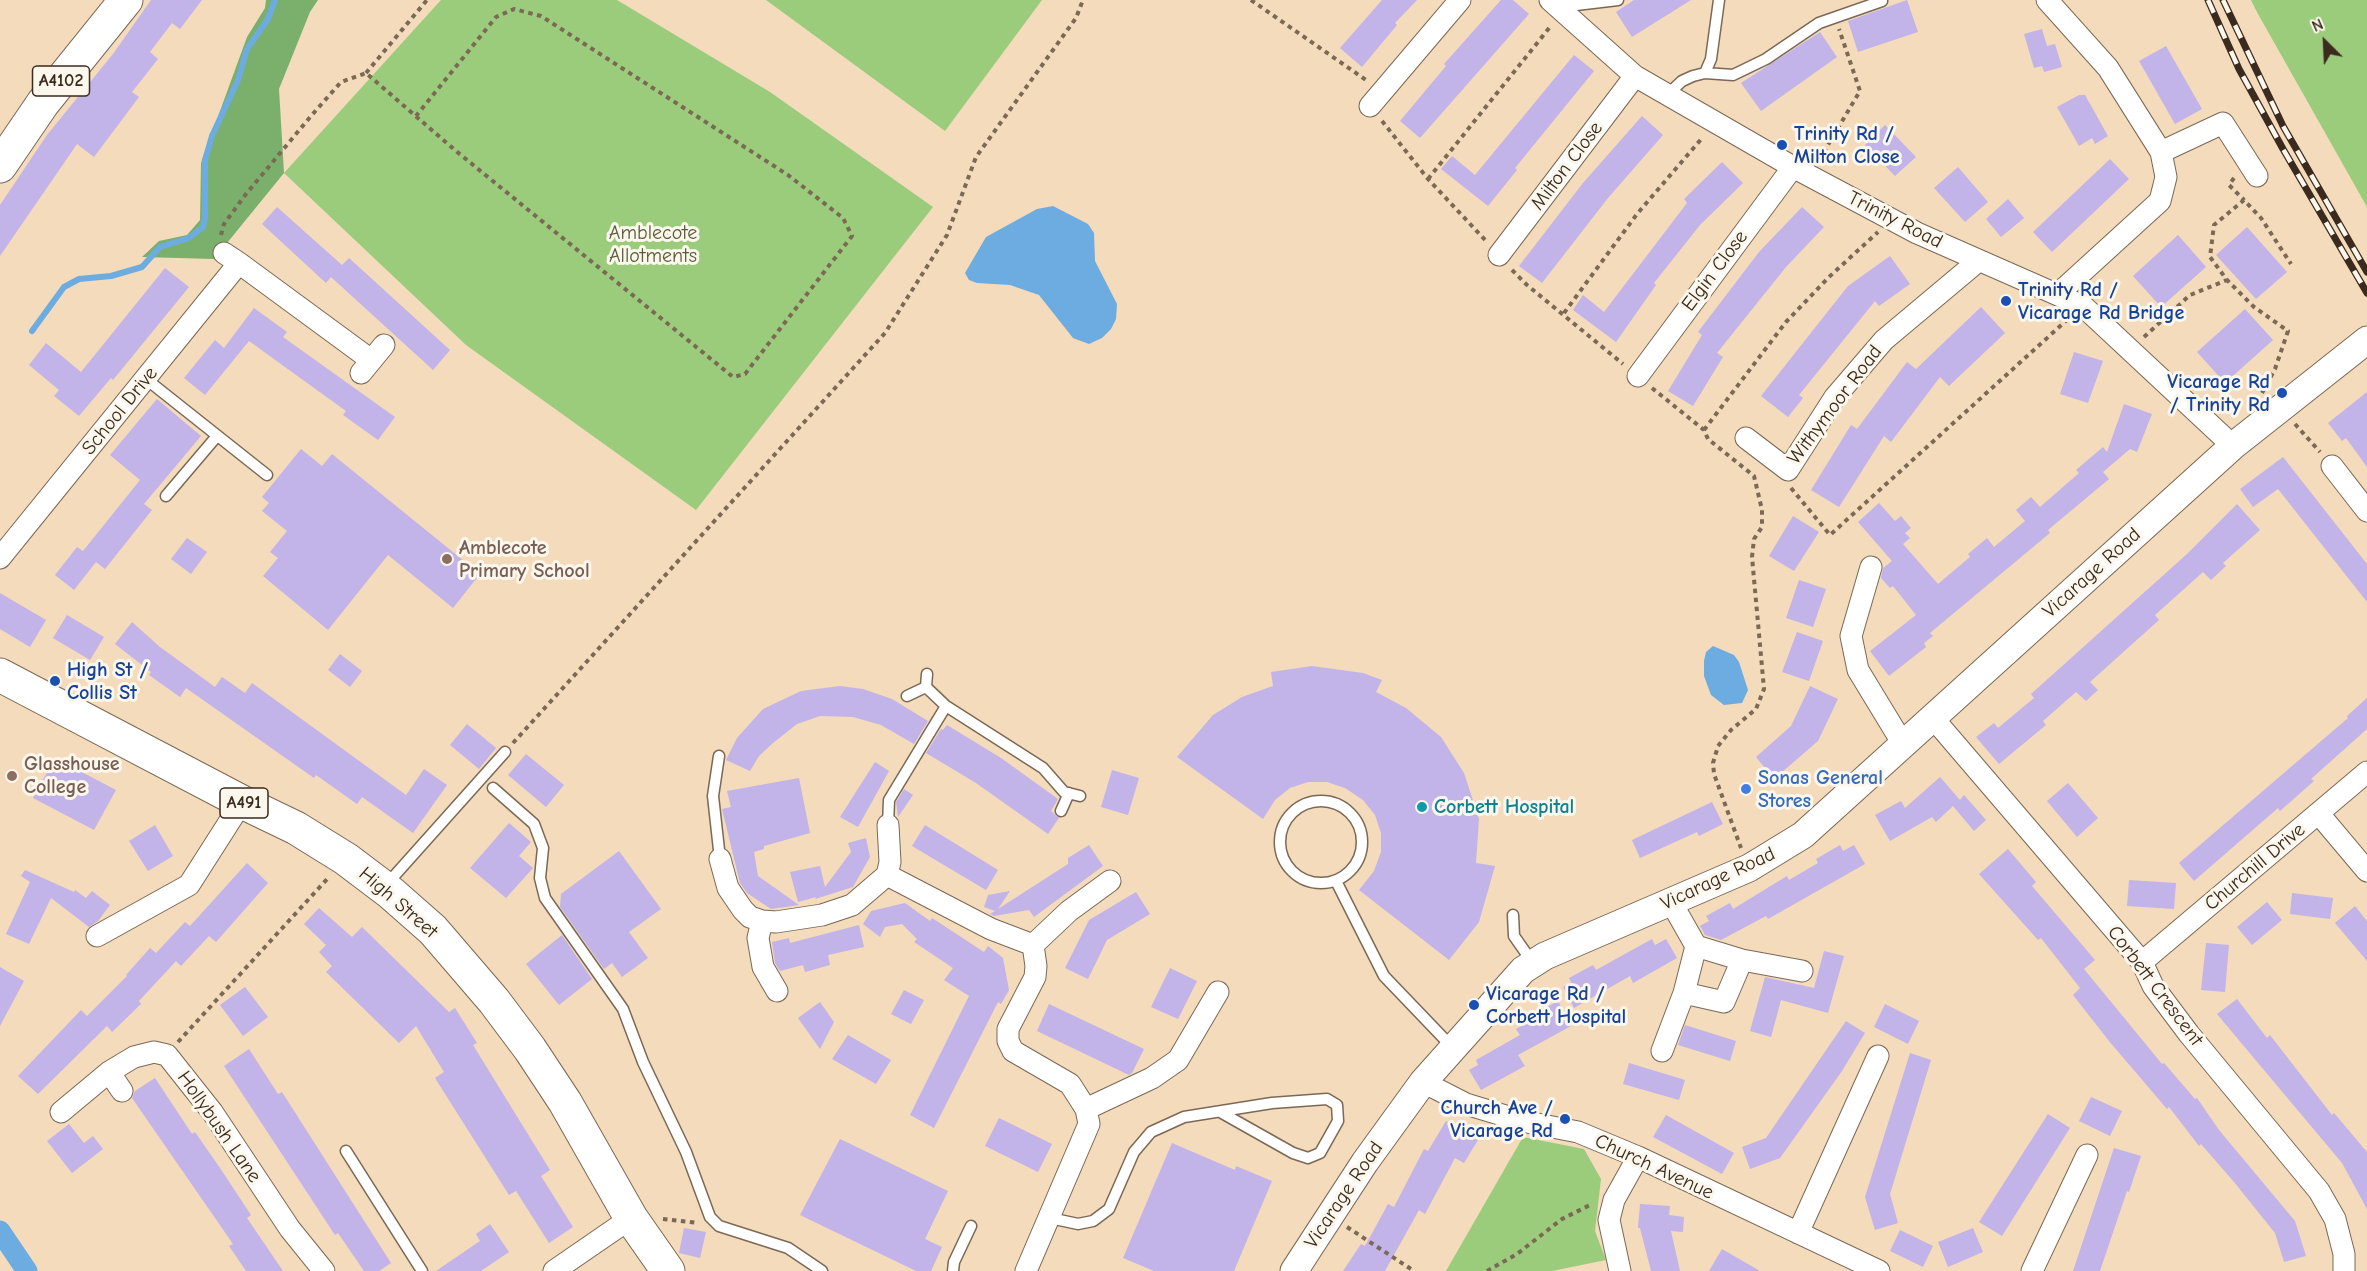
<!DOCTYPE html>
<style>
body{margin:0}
#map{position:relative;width:2367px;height:1271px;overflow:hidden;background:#f3dbbb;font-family:"Comic Neue",sans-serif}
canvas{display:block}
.north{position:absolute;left:2295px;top:12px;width:60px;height:60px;-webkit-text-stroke:4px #fbf7ec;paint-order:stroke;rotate:336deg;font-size:16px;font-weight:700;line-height:24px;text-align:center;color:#3b2a1e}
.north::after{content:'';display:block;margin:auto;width:21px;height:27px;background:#3b2a1e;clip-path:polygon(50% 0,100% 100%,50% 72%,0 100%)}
</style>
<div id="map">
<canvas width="2367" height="1271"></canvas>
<div class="north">N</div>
</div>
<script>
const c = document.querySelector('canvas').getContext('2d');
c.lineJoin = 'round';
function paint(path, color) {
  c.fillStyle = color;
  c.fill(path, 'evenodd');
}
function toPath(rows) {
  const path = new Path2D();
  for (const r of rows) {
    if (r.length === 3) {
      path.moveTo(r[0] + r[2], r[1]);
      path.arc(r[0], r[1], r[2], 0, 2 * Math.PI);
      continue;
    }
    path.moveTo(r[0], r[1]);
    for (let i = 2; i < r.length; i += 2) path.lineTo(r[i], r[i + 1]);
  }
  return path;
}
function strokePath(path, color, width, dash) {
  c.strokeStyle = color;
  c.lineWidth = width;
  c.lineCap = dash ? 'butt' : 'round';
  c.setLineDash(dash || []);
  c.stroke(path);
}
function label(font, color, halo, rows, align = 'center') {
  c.font = font + ' "Comic Neue",sans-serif';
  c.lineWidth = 6;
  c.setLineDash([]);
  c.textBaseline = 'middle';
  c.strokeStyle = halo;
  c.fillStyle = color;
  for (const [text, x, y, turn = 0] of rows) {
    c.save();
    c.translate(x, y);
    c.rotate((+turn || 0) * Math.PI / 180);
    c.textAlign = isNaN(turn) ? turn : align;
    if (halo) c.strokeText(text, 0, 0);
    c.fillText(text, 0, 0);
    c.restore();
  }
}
paint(toPath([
 [441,0,617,0,770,92,933,207,696,510,466,345,284,173],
 [766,0,1042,0,945,131],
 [2251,0,2367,0,2367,207,2258,14],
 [1523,1137,1584,1149,1601,1179,1595,1231,1606,1260,1552,1271,1446,1271]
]), '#9acc7c');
paint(toPath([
 [266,0,318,0,310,12,279,89,284,173,214,259,142,257,159,241,187,235,200,220,201,163,247,37,265,8]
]), '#7bb06c');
paint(toPath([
 [1053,206,1088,224,1094,233,1095,261,1117,304,1116,319,1111,329,1102,338,1089,344,1073,338,1039,295,1010,285,977,283,969,280,965,273,986,237,1037,209],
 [1713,646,1734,655,1739,662,1748,690,1742,703,1724,705,1711,695,1704,676,1704,661,1706,652]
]), '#6dace0');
strokePath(toPath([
 [32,331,64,287,79,279,111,276,142,267,160,247,189,238,203,227,205,218,205,160,212,136,238,80,247,49,268,19,275,0]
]), '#6dace0', 6);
strokePath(toPath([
 [0,1231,27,1271]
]), '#6dace0', 21);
paint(toPath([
 [151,0,202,0,180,29,172,23,150,52,158,59,132,92,139,97,94,157,77,144,0,256,0,205,47,135,113,54],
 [1382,0,1417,0,1395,23,1397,25,1362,67,1340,48],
 [1501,0,1513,0,1529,14,1420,138,1400,121,1446,66,1444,64],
 [1634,0,1691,0,1632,37,1616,12],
 [1907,0,1918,32,1858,52,1848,21],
 [2042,29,2047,46,2055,44,2062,67,2044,72,2042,66,2034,68,2024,34],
 [1820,32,1837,57,1761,111,1741,83],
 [2166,46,2202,109,2175,124,2139,61],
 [1574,55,1594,71,1515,168,1517,170,1488,206,1441,169,1452,156,1475,175],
 [2079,95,2085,95,2108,136,2095,144,2092,138,2079,146,2057,107],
 [1642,116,1663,135,1608,198,1542,283,1519,266,1583,183],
 [1885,125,1916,157,1895,176,1865,145],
 [2110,159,2129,179,2052,252,2033,232],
 [1722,162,1743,183,1700,225,1654,283,1656,285,1616,342,1573,310,1583,295,1604,312,1687,203,1684,199],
 [1958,167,1988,202,1965,222,1934,188],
 [2008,199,2024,218,2001,237,1986,219],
 [277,207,342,265,349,258,450,350,433,370,331,277,326,283,262,224],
 [1802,207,1824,227,1786,267,1717,353,1723,357,1693,406,1668,391,1702,335,1698,332,1759,252],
 [2247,227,2287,272,2256,299,2216,255],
 [2178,235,2206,267,2161,307,2133,276],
 [1890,256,1910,284,1879,306,1875,301,1799,395,1803,398,1788,417,1761,396,1848,286],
 [165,268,189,287,113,380,111,378,79,416,54,396,59,390,29,365,46,343,81,372],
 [1981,307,2005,333,1949,386,1940,377,1891,442,1884,436,1839,507,1811,490,1851,425,1857,429,1907,362,1916,369],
 [254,308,287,332,283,337,395,417,378,440,343,415,346,411,249,341,205,395,184,378,215,340,224,348],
 [2245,309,2273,340,2225,383,2197,352],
 [2074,352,2103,361,2088,403,2060,394],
 [2367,392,2367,467,2346,438,2342,441,2328,423],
 [157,399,201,436,144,504,152,510,105,569,96,562,74,590,55,575,77,547,83,551,140,480,110,455],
 [2124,404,2152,414,2137,452,2130,449,2103,472,2109,479,2048,530,2050,533,1930,633,1933,636,1924,643,1926,647,1889,676,1870,651,1916,615,1893,586,1890,588,1881,578,1883,568,1892,561,1858,522,1879,503,1895,521,1901,516,1911,528,1905,533,1910,538,1903,544,1938,584,1970,557,1968,554,1987,538,1994,547,2025,521,2016,510,2031,497,2040,507,2079,473,2076,470,2103,447,2107,452],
 [301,449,322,466,332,454,480,574,453,608,388,555,328,630,263,576,278,558,270,552,287,531,262,511,269,503,262,497],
 [2283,457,2367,564,2367,602,2278,489,2253,507,2240,489],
 [2237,504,2260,530,2223,563,2226,566,2211,580,2203,572,2155,615,2159,620,2090,682,2098,690,2086,701,2076,692,2043,721,2046,725,1999,764,1976,737,1994,723,1998,728,2034,698,2031,694,2187,554],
 [1793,516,1819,532,1794,571,1769,556],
 [187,538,207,552,191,574,171,559],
 [1799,580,1826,589,1813,627,1786,618],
 [0,593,46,620,30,647,0,629],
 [67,615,104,637,90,660,53,638],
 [132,622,160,647,215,687,222,677,245,693,252,683,406,795,424,769,447,785,413,833,362,797,357,804,316,775,314,778,186,688,180,697,149,675,151,672,115,644],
 [1797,632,1823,641,1809,681,1782,672],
 [340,654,362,671,350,687,328,670],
 [1312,666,1363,673,1382,680,1376,692,1406,708,1441,737,1464,773,1479,819,1476,863,1495,866,1479,922,1449,960,1359,890,1374,871,1381,852,1381,833,1375,815,1363,800,1345,788,1327,782,1308,782,1290,788,1275,800,1263,819,1177,757,1213,715,1242,697,1273,686,1271,672],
 [840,686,863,689,892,699,928,721,914,744,881,725,853,717,820,716,797,724,773,743,759,756,750,771,726,760,737,738,763,709,801,691],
 [1810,686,1838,699,1818,741,1774,779,1756,757,1791,726],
 [2367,698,2367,729,2311,779,2314,781,2280,811,2278,808,2194,881,2179,863,2348,718,2347,716],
 [467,724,496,748,479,769,450,745],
 [947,725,1001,758,1058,799,1051,811,1059,818,1048,834,976,783,926,753,941,729,943,730],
 [526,754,564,785,546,807,508,775],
 [55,758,116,790,94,830,33,798],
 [875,762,889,771,858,827,840,817],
 [1112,770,1139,778,1128,815,1101,807],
 [1940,777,1960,800,1964,795,1986,820,1974,831,1953,806,1936,822,1932,817,1890,841,1875,815,1901,801,1905,808],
 [799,778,810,833,764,846,764,849,754,852,758,876,799,905,771,909,747,893,740,883,722,809,731,807,727,791],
 [2068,783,2098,818,2077,837,2047,801],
 [904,789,913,795,898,817,896,802],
 [1712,802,1723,824,1699,836,1697,832,1640,858,1632,840],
 [509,823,531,842,519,856,533,868,506,898,470,868],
 [155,825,173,856,148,871,129,841],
 [925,825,998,870,986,890,912,846],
 [866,838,870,857,853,887,815,899,816,897,798,902,790,872,820,866,825,887,851,852,848,843],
 [1089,845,1103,866,1034,917,1029,910,994,916,990,914,995,911,984,907,988,895,1010,891,998,909,1068,864,1068,858],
 [1840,845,1843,851,1854,845,1865,864,1768,919,1766,916,1721,940,1705,935,1700,926,1709,921,1706,916,1730,903,1733,909,1787,876,1789,880,1818,863,1816,859],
 [2008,849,2036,882,2032,886,2095,960,2084,969,2162,1064,2164,1063,2195,1099,2197,1098,2219,1130,2295,1221,2306,1256,2284,1262,2275,1233,2234,1182,2201,1144,2199,1146,2169,1107,2167,1109,2109,1041,2073,995,2080,988,2041,938,2038,940,1979,874],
 [619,851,661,909,629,932,648,958,622,977,612,963,604,969,560,907,561,894],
 [247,863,268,883,216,942,209,936,181,966,176,961,139,1001,141,1004,112,1032,107,1026,38,1094,18,1076,81,1010,87,1016,127,976,126,975,150,948,156,953,185,922,190,926],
 [25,870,74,892,75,890,86,898,92,891,110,905,98,921,89,927,51,898,29,944,6,934,30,882,21,876],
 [2129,880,2176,883,2174,909,2127,906],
 [1136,892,1150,914,1107,940,1088,979,1065,968,1089,920],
 [2292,893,2333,898,2330,919,2290,914],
 [2267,902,2282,920,2252,945,2237,927],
 [905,903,930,921,932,918,984,952,988,946,1003,958,1009,990,1001,1004,998,1002,934,1128,910,1115,969,996,944,980,953,968,914,942,917,939,902,924,885,927,880,937,863,924,871,911],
 [2355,906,2367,921,2367,961,2335,923],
 [319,908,352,937,362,927,449,1012,455,1008,477,1043,473,1045,550,1170,541,1176,573,1227,549,1243,516,1191,509,1195,435,1078,444,1072,416,1026,399,1043,326,972,332,966,319,952,326,945,304,924],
 [859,925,864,947,828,955,830,965,805,972,803,965,780,971,775,963,772,942,789,938,790,943],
 [562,935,592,979,559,1005,526,964],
 [1652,939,1655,945,1666,939,1677,958,1633,983,1630,976,1574,1008,1563,987,1571,982,1569,978,1593,965,1596,970],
 [2206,943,2229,945,2225,992,2201,990],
 [1824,951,1844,956,1828,1013,1781,1000,1771,1037,1750,1031,1765,977,1814,988],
 [0,967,24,981,0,1026],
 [1170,968,1197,981,1178,1019,1151,1007],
 [245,987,268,1017,243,1036,220,1005],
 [904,990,924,1000,911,1024,891,1014],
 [2237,999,2267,1038,2270,1035,2332,1115,2334,1113,2367,1152,2367,1209,2342,1163,2217,1014],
 [1558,1001,1571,1026,1518,1055,1525,1066,1481,1090,1469,1070,1478,1065,1476,1060,1520,1035,1516,1029,1525,1024,1523,1020],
 [820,1002,834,1022,820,1049,798,1018],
 [1049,1004,1144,1049,1132,1073,1129,1075,1037,1031],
 [1885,1004,1919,1021,1908,1044,1874,1027],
 [1846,1021,1865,1033,1842,1071,1780,1158,1750,1169,1742,1147,1766,1138],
 [1685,1025,1736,1041,1730,1061,1678,1045],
 [848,1035,891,1060,876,1084,832,1059],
 [249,1049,278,1094,282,1092,391,1263,379,1271,364,1271,338,1233,335,1235,224,1066],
 [1910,1053,1931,1060,1890,1194,1898,1223,1875,1230,1865,1197],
 [1629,1063,1685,1080,1679,1100,1623,1084],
 [155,1078,192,1134,195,1132,220,1168,251,1215,247,1218,283,1271,246,1271,229,1246,233,1244,132,1098,135,1091],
 [2091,1097,2122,1111,2110,1136,2079,1121],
 [2048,1114,2070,1128,2002,1236,1979,1222],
 [1666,1115,1734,1153,1722,1174,1653,1137],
 [999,1118,1052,1144,1038,1172,985,1146],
 [1446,1121,1478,1140,1464,1163,1455,1158,1425,1214,1419,1210,1385,1271,1343,1271,1361,1244,1365,1246,1388,1204,1394,1207,1424,1149,1428,1151],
 [69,1124,84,1143,93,1136,103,1149,72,1173,47,1141],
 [840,1139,948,1191,925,1239,942,1247,931,1271,916,1271,800,1215],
 [1172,1143,1235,1170,1236,1166,1272,1181,1234,1271,1154,1271,1123,1258],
 [2114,1148,2141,1156,2129,1192,2127,1191,2100,1271,2073,1271],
 [1640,1204,1670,1206,1669,1215,1684,1217,1683,1232,1671,1231,1680,1271,1651,1271,1640,1228,1638,1228],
 [490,1224,509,1252,481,1271,436,1271,480,1241,476,1234],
 [684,1228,706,1232,700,1258,679,1253],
 [1973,1228,1983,1252,1948,1267,1938,1242],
 [1900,1230,1933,1246,1923,1267,1890,1251],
 [1722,1249,1760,1271,1709,1271]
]), '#c2b3e8');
const service = toPath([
 [1566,0,1576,5,1618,0],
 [1705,73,1711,59,1719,0],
 [1667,95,1682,81,1693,76,1705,73,1733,75,1766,59,1819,23,1882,1],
 [146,379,267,475],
 [166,496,217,436],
 [926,687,946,706,1043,768,1064,792,1080,796],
 [907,696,926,687,927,674],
 [719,756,713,796,720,859],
 [493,788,534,824,543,848,540,878,545,898,623,1009,643,1062,686,1152,710,1217,719,1226,788,1248,822,1271],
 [1321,842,41],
 [1061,811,1069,793],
 [888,825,889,800,946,706],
 [1336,881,1384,976,1452,1047],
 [387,884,505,752],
 [1513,915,1514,936,1533,963],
 [346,1151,422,1271],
 [1050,1218,1078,1224,1093,1221,1109,1209,1134,1152,1151,1132,1184,1117,1272,1103,1327,1099,1337,1105,1338,1121,1320,1153,1308,1158,1293,1153,1222,1113],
 [953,1271,954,1262,971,1226]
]);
const minor = toPath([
 [1550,0,1635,76,1793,167,1917,233,2083,306,2233,446],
 [2047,0,2108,68,2161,152,2166,177,2160,201,2058,294],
 [1370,106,1460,0],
 [2161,152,2223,123,2257,176],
 [224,253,239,263],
 [1499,255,1635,76],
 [361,373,384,345],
 [1638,376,1793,167],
 [1746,438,1788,470,1835,397,1884,340,1977,262],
 [2332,466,2367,511],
 [0,558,239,263,371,360],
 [1871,567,1851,636,1858,670,1903,744],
 [1933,718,2142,962,2153,986,2189,1034,2319,1191,2335,1219,2344,1254,2344,1271],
 [2319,814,2367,871],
 [888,825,890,862,887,875,991,929,1033,945,1036,966,1035,977,1008,1029,1008,1041,1013,1051,1070,1084,1086,1109,1089,1124,1026,1271],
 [720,859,728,888,743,910,750,917,762,921,776,922,822,915,852,905,887,875],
 [1671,902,1696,946,1742,960,1802,971],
 [762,921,758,938,763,967,777,991],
 [97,936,189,885,242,802],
 [1033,945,1069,911,1110,881],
 [2142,962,2367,772],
 [1684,993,1724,1002,1742,960],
 [1662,1051,1684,993,1696,946],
 [109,1072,122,1091],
 [1423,1082,1466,1104,1522,1121,1578,1132,1638,1157,1879,1271],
 [1086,1109,1152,1078,1178,1060,1218,992],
 [61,1112,109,1072,134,1057,154,1052,167,1055,213,1113,290,1229,324,1271],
 [1798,1233,1878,1056],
 [554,1271,631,1218],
 [1620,1271,1609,1220,1614,1200,1638,1157],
 [2032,1271,2087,1155]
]);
const tertiary = toPath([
 [1294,1271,1365,1162,1423,1082,1523,970,1545,956,1749,868,1803,835,2233,446,2367,340]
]);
const primary = toPath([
 [0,166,43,103,126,0]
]);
const trunk = toPath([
 [0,675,242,802,296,828,346,859,391,893,433,930,494,1001,530,1049,565,1102,631,1218,668,1271]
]);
strokePath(service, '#7b6855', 13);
strokePath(minor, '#7b6855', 23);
strokePath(tertiary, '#7b6855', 29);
strokePath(primary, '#7b6855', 35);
strokePath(trunk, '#7b6855', 35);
strokePath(toPath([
 [1251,0,1366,80],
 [366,73,427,0],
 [1382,121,1428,179,1487,242],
 [1819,160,1860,91,1839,29],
 [2234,178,2229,185,2244,200],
 [1428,179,1550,27],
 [221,235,224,224,246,194,311,116,341,82,366,73,456,151,733,377,745,374,852,236,843,218,788,175,541,16,514,9,496,17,416,116],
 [1512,270,1527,285,1623,364],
 [1564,313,1637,214,1703,137],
 [2144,337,2190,295,2227,280],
 [1652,388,1704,430,1708,439,1754,476,1762,510,1762,527,1754,539,1752,557,1764,689,1756,709,1731,730,1718,746,1713,763,1714,774,1741,848],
 [2262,393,2275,369,2288,331,2254,307,2227,280,2210,257,2214,225,2244,200,2261,218,2291,264],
 [2295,424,2320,452],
 [1704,430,1786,322,1829,277,1878,232],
 [1791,488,1830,535,2068,319],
 [513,743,885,333,947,235,976,157,1076,18,1083,0],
 [178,1042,329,877],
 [663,1219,698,1223],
 [1347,1227,1414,1271],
 [1487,1271,1517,1254,1562,1219,1592,1204]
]), '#7b6855', 4, [4.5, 4.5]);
strokePath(service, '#fff', 10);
strokePath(minor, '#fff', 21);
strokePath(tertiary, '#fff', 27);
strokePath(primary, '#fff', 33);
strokePath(trunk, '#fff', 33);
const rail = toPath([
 [2208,0,2239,69,2283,149,2367,293],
 [2223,0,2283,126,2367,272]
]);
strokePath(rail, '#3b2a1e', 7);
strokePath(rail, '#fbf7ec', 4.5, [14]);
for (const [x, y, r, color] of [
 [1782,145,6,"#1a4fb4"],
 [2006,301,6,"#1a4fb4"],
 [2282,393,6,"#1a4fb4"],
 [447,559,6,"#8d6e63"],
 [55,681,6,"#1a4fb4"],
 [12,776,6,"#8d6e63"],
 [1746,789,6,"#3f7fe0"],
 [1422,807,6,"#0f9aa8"],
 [1474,1005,6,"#1a4fb4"],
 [1565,1119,6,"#1a4fb4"]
]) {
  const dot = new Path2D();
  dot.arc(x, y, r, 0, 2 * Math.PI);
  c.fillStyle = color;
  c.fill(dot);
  strokePath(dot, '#fbf7ec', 2);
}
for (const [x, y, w] of [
 [61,81,57],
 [244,803,48]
]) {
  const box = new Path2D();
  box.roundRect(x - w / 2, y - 15, w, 30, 4.5);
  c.fillStyle = '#fbf7ec';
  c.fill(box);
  strokePath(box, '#3b2a1e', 1.5);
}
label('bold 18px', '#3b2a1e', null, [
 ["A4102",61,81],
 ["A491",244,803]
]);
label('bold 20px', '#164399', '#fbf7ec', [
 ["Trinity Rd /",1794,134],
 ["Milton Close",1794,157],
 ["Trinity Rd /",2018,290],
 ["Vicarage Rd Bridge",2018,313],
 ["Vicarage Rd",2270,382,"right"],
 ["/ Trinity Rd",2270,405,"right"],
 ["High St /",67,670],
 ["Collis St",67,693],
 ["Vicarage Rd /",1486,994],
 ["Corbett Hospital",1486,1017],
 ["Church Ave /",1553,1108,"right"],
 ["Vicarage Rd",1553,1131,"right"]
], 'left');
label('20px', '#3b2a1e', '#fbf7ec', [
 ["Milton Close",1567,166,-53],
 ["Trinity Road",1895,220,27],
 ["Elgin Close",1715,271,-53],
 ["Withymoor Road",1835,405,-53],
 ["School Drive",120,411,-51],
 ["Vicarage Road",2092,573,-42],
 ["Churchill Drive",2255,867,-40],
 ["Vicarage Road",1718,879,-25],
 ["High Street",398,903,41],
 ["Corbett Crescent",2155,986,53],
 ["Hollybush Lane",219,1127,55],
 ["Church Avenue",1654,1167,25],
 ["Vicarage Road",1344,1195,-56]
]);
label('20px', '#585b3a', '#fbf7ec', [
 ["Amblecote",653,233],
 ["Allotments",653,256]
]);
label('bold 20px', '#785e54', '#fbf7ec', [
 ["Amblecote",459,548],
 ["Primary School",459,571],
 ["Glasshouse",24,764],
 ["College",24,787]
], 'left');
label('bold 20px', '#366cbe', '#fbf7ec', [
 ["Sonas General",1758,778],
 ["Stores",1758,801]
], 'left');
label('bold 20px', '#0d838f', '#fbf7ec', [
 ["Corbett Hospital",1434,807]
], 'left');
</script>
